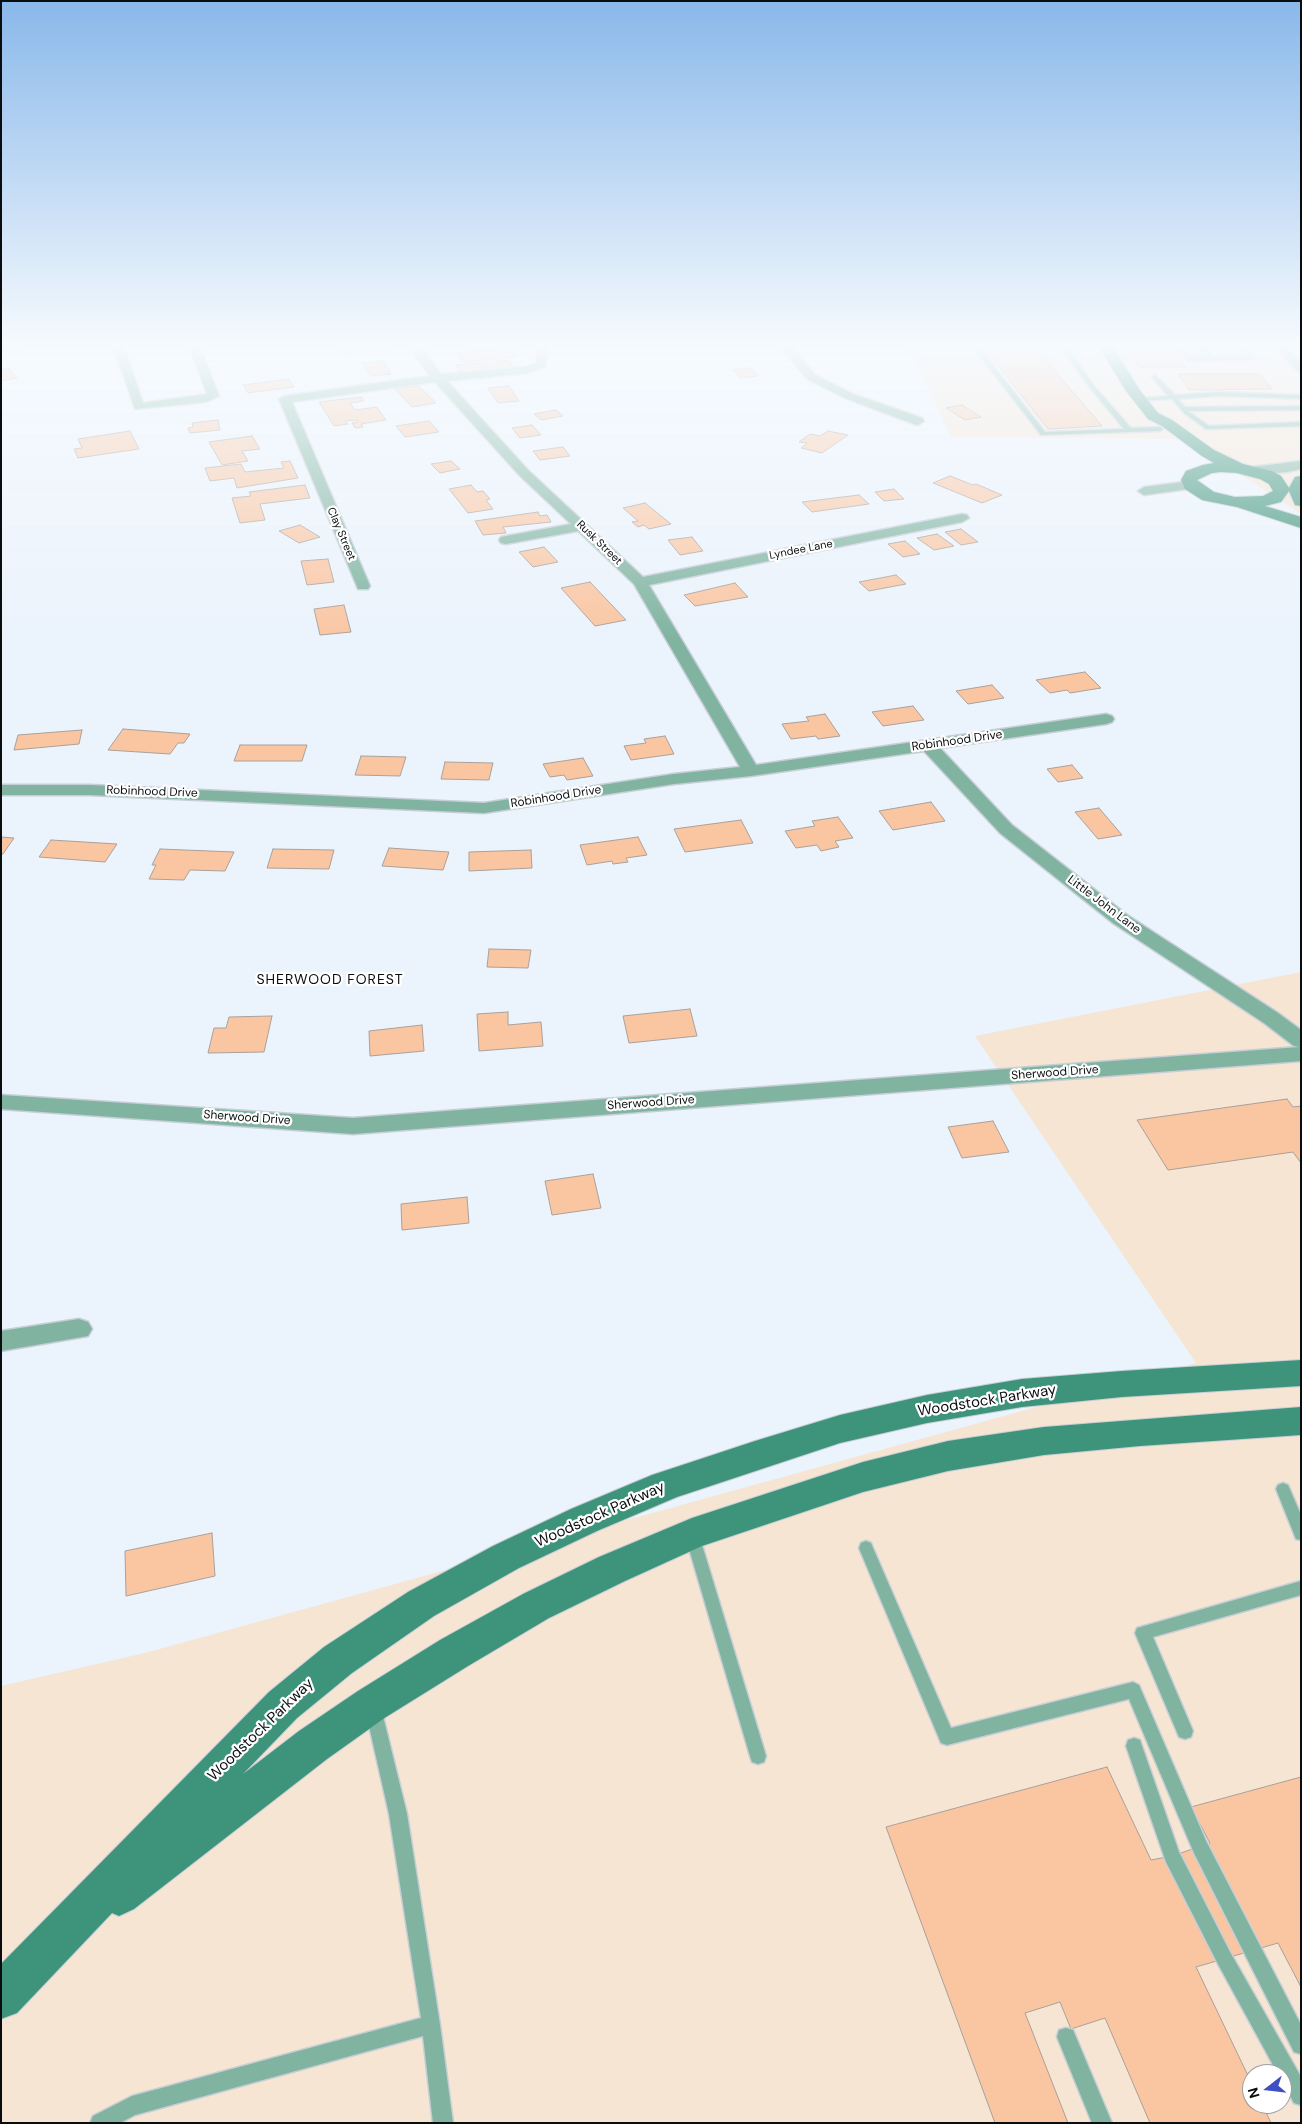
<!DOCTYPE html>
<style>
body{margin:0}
#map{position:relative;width:1302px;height:2124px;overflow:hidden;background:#ebf3fc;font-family:"DM Sans",sans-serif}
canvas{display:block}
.frame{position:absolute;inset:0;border:2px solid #0a0d10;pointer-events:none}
.north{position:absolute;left:1242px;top:2064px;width:50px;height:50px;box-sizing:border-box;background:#fff;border:1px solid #9d9e9f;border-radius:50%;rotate:254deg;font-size:14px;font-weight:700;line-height:20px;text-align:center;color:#0a0d10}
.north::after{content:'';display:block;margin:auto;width:18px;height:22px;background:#3f4ec2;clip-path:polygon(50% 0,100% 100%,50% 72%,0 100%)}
</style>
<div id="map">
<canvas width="1302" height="2124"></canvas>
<div class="frame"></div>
<div class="north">N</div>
</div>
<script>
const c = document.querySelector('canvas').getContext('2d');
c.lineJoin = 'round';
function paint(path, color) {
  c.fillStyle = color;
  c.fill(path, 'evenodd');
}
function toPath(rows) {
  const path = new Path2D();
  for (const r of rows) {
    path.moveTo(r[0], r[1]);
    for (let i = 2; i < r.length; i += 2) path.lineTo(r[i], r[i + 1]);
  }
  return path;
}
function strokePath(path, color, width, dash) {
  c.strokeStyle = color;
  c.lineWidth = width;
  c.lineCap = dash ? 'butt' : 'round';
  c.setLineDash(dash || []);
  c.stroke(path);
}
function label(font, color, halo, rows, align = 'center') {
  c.font = font + ' "DM Sans",sans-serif';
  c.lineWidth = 4.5;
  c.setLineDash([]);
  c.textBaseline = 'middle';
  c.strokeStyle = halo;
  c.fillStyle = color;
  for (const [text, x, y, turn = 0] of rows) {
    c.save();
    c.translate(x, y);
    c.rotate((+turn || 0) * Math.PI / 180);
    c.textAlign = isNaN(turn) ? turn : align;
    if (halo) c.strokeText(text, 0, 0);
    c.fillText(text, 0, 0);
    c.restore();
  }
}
paint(toPath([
 [907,342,1301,342,1301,514,1185,439,951,437],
 [1301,972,1301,2123,1,2123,1,1686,145,1653,1196,1363,975,1036],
 [1252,2074,1282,2074,1282,2104,1252,2104]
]), '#f6e5d3');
const building = toPath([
 [363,342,390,342,393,348,345,353,341,344,363,342],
 [458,342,515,342,517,346,467,350,465,347,461,348,458,342],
 [1030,342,1102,426,1048,429,981,344,1030,342],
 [1124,342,1168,342,1185,367,1139,367,1124,342],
 [512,348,517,357,463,362,458,353,512,348],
 [509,360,514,369,464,373,463,370,459,371,456,365,509,360],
 [384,361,391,374,371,376,362,363,384,361],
 [8,368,17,378,1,381,1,369,8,368],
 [751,368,758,376,740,378,733,370,751,368],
 [1178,374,1259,374,1272,389,1189,390,1178,374],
 [289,379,294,387,248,393,243,385,289,379],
 [419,386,436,403,412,407,395,389,419,386],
 [509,386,519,401,498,403,488,388,509,386],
 [361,397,364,401,350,403,355,410,377,407,386,420,361,424,363,427,355,428,352,423,358,422,357,420,345,421,348,424,334,426,319,402,361,397],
 [962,405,981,417,965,420,946,408,962,405],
 [556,410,563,416,541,420,534,414,556,410],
 [218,420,220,430,190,433,188,428,193,427,192,423,218,420],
 [429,421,439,432,405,437,396,426,429,421],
 [532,425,541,435,520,438,512,428,532,425],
 [130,431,139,449,78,458,74,449,82,448,78,439,130,431],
 [828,431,848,435,822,453,801,448,807,443,799,442,810,434,820,436,828,431],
 [252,436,260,449,242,451,248,461,222,465,209,442,252,436],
 [563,447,570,456,540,460,533,451,563,447],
 [290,461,298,478,237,488,234,478,210,481,205,468,241,464,245,472,284,468,281,462,290,461],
 [451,461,460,469,440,473,431,464,451,461],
 [950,476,973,485,976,484,1002,495,982,503,933,483,950,476],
 [305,485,310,498,260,504,265,520,240,523,232,498,251,496,249,492,305,485],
 [471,485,477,492,483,491,490,499,486,500,493,509,468,513,449,489,471,485],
 [894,489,904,499,884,501,875,492,894,489],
 [859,495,869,504,812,512,802,502,859,495],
 [645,503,671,524,649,529,644,525,638,527,632,522,638,521,623,508,645,503],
 [538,512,540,516,547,515,551,522,503,527,506,533,483,535,475,521,538,512],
 [300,525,320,537,299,543,279,531,300,525],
 [961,529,978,542,961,545,945,532,961,529],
 [937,534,954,546,934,550,917,538,937,534],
 [692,537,703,551,680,555,668,540,692,537],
 [905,541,920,554,903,557,888,544,905,541],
 [544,547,558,562,533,567,519,552,544,547],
 [328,559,334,582,307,585,301,561,328,559],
 [896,575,906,584,869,591,859,582,896,575],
 [590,582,626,620,595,626,561,588,590,582],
 [735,583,748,597,695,606,684,595,735,583],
 [344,605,351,632,320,635,314,609,344,605],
 [1085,672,1101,688,1070,693,1067,690,1050,693,1036,680,1085,672],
 [992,685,1004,698,968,704,956,691,992,685],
 [913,706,924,720,883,726,872,712,913,706],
 [825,714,840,736,818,739,816,736,791,739,782,724,809,721,806,717,825,714],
 [123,729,190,734,184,743,178,743,170,754,108,750,123,729],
 [82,730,79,744,14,750,18,735,82,730],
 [665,736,674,754,631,760,624,746,646,743,644,739,665,736],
 [240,745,307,745,302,761,234,761,240,745],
 [361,756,406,757,400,776,355,775,361,756],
 [583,758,593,776,567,780,564,775,550,777,543,764,583,758],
 [445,762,493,763,489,780,441,779,445,762],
 [1072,765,1083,778,1058,782,1047,769,1072,765],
 [931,802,945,821,893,830,879,811,931,802],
 [1099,808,1122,835,1098,839,1075,812,1099,808],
 [838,817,853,838,835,841,839,847,821,851,817,845,796,848,785,831,815,826,812,821,838,817],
 [741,820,753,843,685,852,674,829,741,820],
 [1,837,14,838,3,854,1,854,1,837],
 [638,837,647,855,626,858,628,862,613,864,612,861,587,865,580,845,638,837],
 [51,840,117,844,105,862,39,857,51,840],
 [389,848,449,852,443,870,382,866,389,848],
 [160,849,234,852,225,871,190,870,184,880,149,879,156,865,152,865,160,849],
 [273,849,334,850,329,869,267,868,273,849],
 [531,850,532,868,469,871,469,852,531,850],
 [489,949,531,950,528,968,487,967,489,949],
 [690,1009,697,1036,629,1043,623,1016,690,1009],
 [508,1012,508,1025,541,1022,543,1046,479,1051,477,1014,508,1012],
 [272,1016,264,1052,208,1053,214,1028,226,1028,229,1017,272,1016],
 [422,1025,424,1051,370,1056,369,1031,422,1025],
 [1287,1099,1293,1107,1301,1106,1301,1163,1293,1152,1168,1170,1137,1120,1287,1099],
 [993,1121,1009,1152,962,1158,948,1127,993,1121],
 [593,1174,601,1208,552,1215,545,1181,593,1174],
 [467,1197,469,1223,402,1230,401,1204,467,1197],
 [212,1533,215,1576,126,1596,125,1551,212,1533],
 [1107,1767,1151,1860,1172,1856,1210,1843,1191,1807,1301,1777,1301,1987,1278,1943,1196,1967,1252,2084,1252,2104,1262,2104,1271,2123,1150,2123,1105,2018,1071,2029,1060,2002,1025,2013,1068,2123,995,2123,886,1827,1107,1767]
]);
paint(building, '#fac6a2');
strokePath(building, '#aaa09a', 1);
const lane = toPath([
 [969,342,975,342,1045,432,1124,429,1091,389,1057,342,1063,342,1095,387,1131,428,1160,427,1163,429,1160,431,1041,435,969,342],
 [1172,342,1178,342,1190,357,1207,356,1195,342,1201,342,1214,356,1248,356,1236,342,1242,342,1255,358,1252,360,1188,361,1172,342],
 [1155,375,1175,395,1218,392,1301,395,1301,399,1218,396,1178,399,1185,407,1301,406,1301,410,1188,411,1209,426,1301,422,1301,426,1206,429,1184,413,1172,399,1138,401,1137,400,1140,398,1168,396,1152,377,1155,375],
 [1283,1483,1288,1485,1301,1515,1301,1540,1296,1539,1276,1489,1278,1485,1283,1483],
 [692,1529,697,1530,699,1535,766,1756,764,1762,758,1764,752,1762,750,1756,685,1535,687,1530,692,1529],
 [866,1541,871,1543,873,1548,951,1728,1133,1682,1139,1685,1206,1841,1301,2025,1301,2054,1294,2052,1194,1853,1129,1699,947,1745,941,1743,859,1548,861,1543,866,1541],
 [1301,1581,1301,1595,1153,1637,1193,1731,1191,1737,1185,1739,1179,1737,1135,1633,1137,1628,1301,1581],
 [373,1700,379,1703,381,1708,407,1814,440,2025,453,2123,433,2123,423,2036,135,2115,120,2123,90,2123,93,2116,132,2096,421,2018,389,1814,365,1708,367,1703,373,1700],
 [1134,1738,1140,1740,1142,1746,1179,1852,1230,1952,1301,2077,1301,2105,1294,2103,1282,2081,1282,2074,1278,2074,1218,1964,1166,1862,1126,1746,1128,1740,1134,1738],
 [1066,2028,1073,2030,1112,2123,1092,2123,1057,2037,1059,2030,1066,2028]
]);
const street = toPath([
 [9,342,25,342,24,344,1,351,1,344,9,342],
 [112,342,122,342,143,403,207,394,188,342,198,342,219,396,206,402,135,409,112,342],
 [405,342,416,342,441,374,525,367,536,363,539,347,535,342,546,342,549,347,545,367,527,373,447,381,528,470,643,577,962,514,967,515,969,518,962,522,649,585,756,765,1106,714,1112,716,1114,719,1112,722,1106,724,940,748,1012,825,1127,915,1278,1013,1301,1030,1301,1061,353,1134,1,1109,1,1095,353,1118,1299,1047,1294,1046,1264,1023,1113,923,1000,833,924,751,751,776,674,784,484,813,90,795,1,795,1,785,90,785,484,803,674,774,740,767,634,584,578,531,506,544,501,543,499,540,501,537,571,524,520,476,435,382,292,402,370,586,368,589,358,589,279,399,285,396,430,376,405,342],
 [776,342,787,342,815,375,853,394,922,418,924,421,918,425,914,424,845,398,807,379,776,342],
 [1270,342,1281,342,1301,362,1301,372,1297,371,1270,342],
 [1301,461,1301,469,1287,472,1252,475,1246,471,1252,467,1301,461],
 [1191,481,1196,482,1197,485,1196,488,1144,495,1138,491,1144,487,1191,481],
 [79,1319,88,1322,92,1329,88,1336,1,1351,1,1331,79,1319]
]);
const secondary = toPath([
 [1096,342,1110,342,1139,389,1158,413,1172,420,1214,450,1243,464,1272,471,1281,476,1289,488,1295,477,1301,476,1301,506,1295,505,1289,491,1281,502,1265,506,1301,517,1301,528,1237,507,1202,500,1185,489,1181,480,1186,471,1203,465,1214,463,1202,456,1162,426,1148,419,1126,391,1096,342],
 [1221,472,1237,473,1260,479,1269,484,1273,491,1263,496,1235,497,1214,492,1197,480,1212,473,1221,472],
 [1301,1360,1301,1386,1122,1397,1022,1407,927,1423,840,1443,677,1497,597,1531,519,1568,434,1616,352,1673,297,1718,243,1774,299,1731,358,1691,440,1640,523,1594,599,1557,692,1518,863,1462,948,1441,1044,1427,1301,1407,1301,1435,1140,1446,1044,1455,948,1471,863,1492,702,1546,625,1581,549,1618,468,1666,386,1717,327,1759,134,1909,119,1916,112,1913,17,2013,1,2019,1,1964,269,1692,324,1647,408,1592,493,1546,571,1509,652,1475,755,1441,840,1415,927,1395,1022,1379,1122,1371,1301,1360]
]);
strokePath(lane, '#c7ced6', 3);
strokePath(street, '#c7ced6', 3);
strokePath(secondary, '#c7ced6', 2);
paint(lane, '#80b4a1');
paint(street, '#80b4a1');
paint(secondary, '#3e947a');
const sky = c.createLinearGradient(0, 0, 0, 639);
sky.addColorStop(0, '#89b8ea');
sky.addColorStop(0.54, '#f6fafe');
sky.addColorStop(1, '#f6fafe00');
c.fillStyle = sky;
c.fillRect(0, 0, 1302, 639);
label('11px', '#0a0d10', '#fff', [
 ["Clay Street",341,534,67],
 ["Rusk Street",599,543,44],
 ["Lyndee Lane",801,550,-11]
]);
label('12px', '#0a0d10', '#fff', [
 ["Robinhood Drive",957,741,-8],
 ["Robinhood Drive",152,792,2],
 ["Robinhood Drive",556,797,-9],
 ["Little John Lane",1104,905,37],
 ["Sherwood Drive",1055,1073,-4],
 ["Sherwood Drive",651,1103,-4],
 ["Sherwood Drive",247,1118,4]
]);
c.letterSpacing = '1px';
label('14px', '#0a0d10', '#fff', [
 ["SHERWOOD FOREST",330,980]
]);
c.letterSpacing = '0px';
label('15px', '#0a0d10', '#fff', [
 ["Woodstock Parkway",987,1401,-9],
 ["Woodstock Parkway",600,1515,-24],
 ["Woodstock Parkway",261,1730,-44]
]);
</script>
